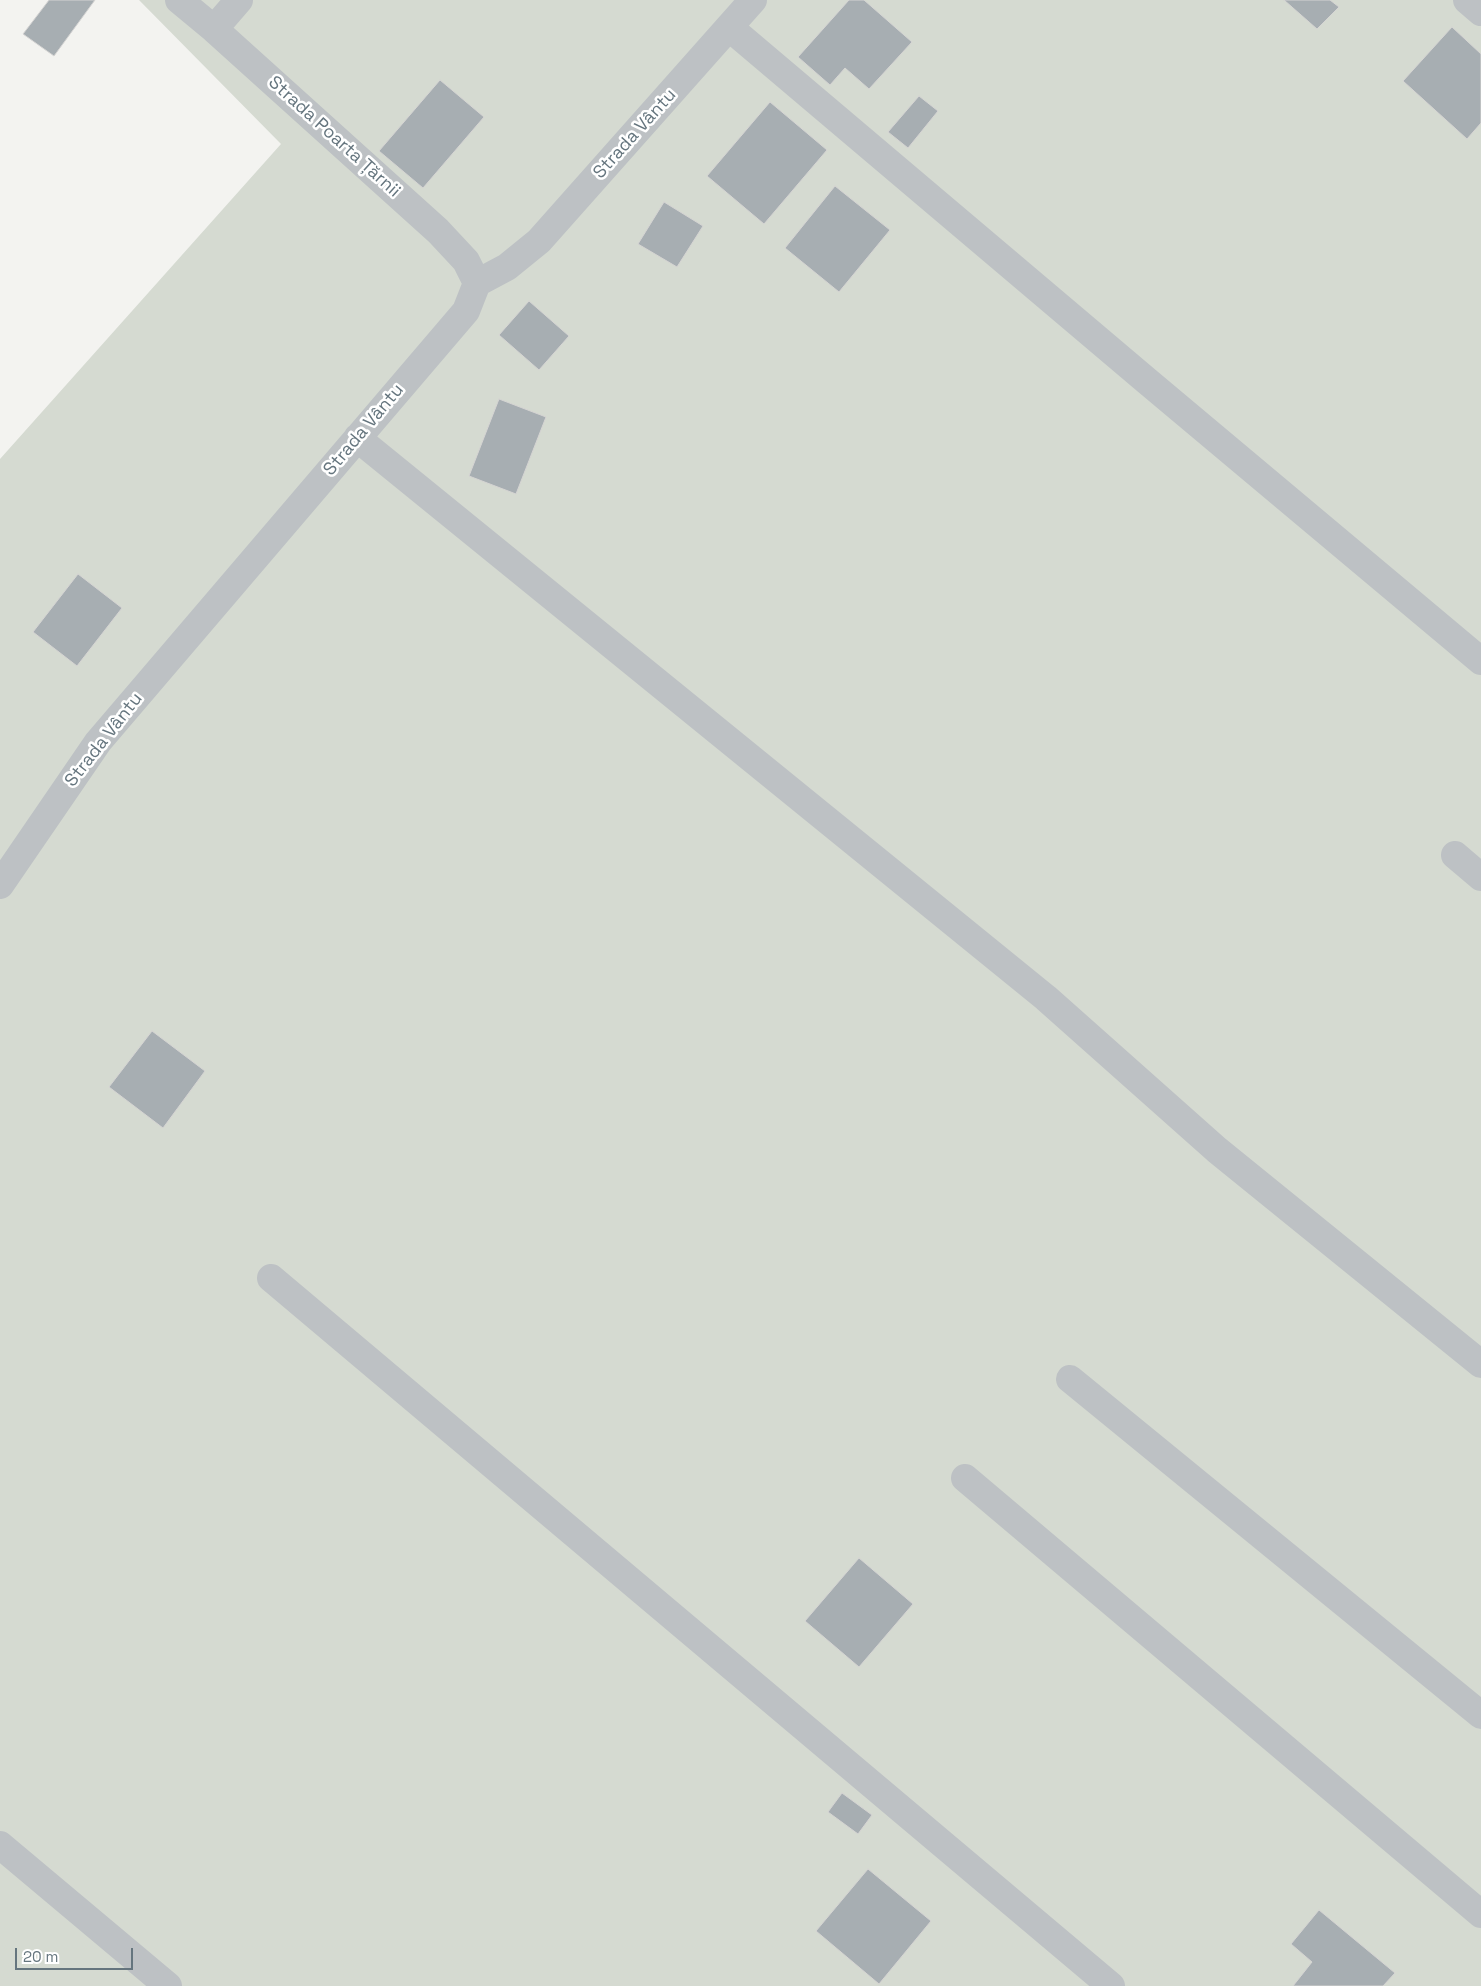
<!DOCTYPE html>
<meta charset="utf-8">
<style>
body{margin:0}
#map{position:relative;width:1481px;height:1986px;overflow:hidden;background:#f3f3f0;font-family:"Space Grotesk",sans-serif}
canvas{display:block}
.scale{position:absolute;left:15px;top:1948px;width:118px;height:22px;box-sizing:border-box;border:2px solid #65757e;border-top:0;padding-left:6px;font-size:15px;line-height:18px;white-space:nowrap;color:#65757e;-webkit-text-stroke:4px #fff;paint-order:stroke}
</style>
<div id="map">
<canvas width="1481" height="1986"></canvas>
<div class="scale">20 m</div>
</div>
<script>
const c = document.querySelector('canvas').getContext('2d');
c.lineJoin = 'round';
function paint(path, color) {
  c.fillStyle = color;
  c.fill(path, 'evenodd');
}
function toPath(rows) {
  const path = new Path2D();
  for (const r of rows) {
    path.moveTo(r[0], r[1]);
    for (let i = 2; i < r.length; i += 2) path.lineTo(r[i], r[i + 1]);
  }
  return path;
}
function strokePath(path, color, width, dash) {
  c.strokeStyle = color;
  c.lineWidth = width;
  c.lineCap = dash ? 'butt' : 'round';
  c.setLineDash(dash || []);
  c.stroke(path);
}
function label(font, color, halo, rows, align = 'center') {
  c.font = font + ' "Space Grotesk",sans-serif';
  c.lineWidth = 5;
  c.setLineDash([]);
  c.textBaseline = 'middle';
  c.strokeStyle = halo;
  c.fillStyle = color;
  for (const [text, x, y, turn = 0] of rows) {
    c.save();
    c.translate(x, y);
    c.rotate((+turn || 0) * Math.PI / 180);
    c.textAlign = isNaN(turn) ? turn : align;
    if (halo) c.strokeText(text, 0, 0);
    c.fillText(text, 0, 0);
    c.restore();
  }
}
paint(toPath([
 [139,0,1481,0,1481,1986,0,1986,0,459,281,144]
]), '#d5dad1');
const building = toPath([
 [49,0,95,0,54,56,23,34,49,0],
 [849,0,864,0,912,42,869,89,845,68,830,85,798,57,849,0],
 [1284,0,1330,0,1339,7,1317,29,1284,0],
 [1452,27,1481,54,1481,123,1467,139,1403,81,1452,27],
 [440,80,484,117,423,188,379,151,440,80],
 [919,96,938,111,908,148,888,132,919,96],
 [770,102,827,150,764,224,707,176,770,102],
 [835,186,890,230,839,292,785,248,835,186],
 [664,202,703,226,677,267,638,244,664,202],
 [529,301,569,336,539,370,499,335,529,301],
 [499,399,546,417,516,494,469,476,499,399],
 [78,574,122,608,77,666,33,632,78,574],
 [152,1031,205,1071,163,1128,109,1087,152,1031],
 [859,1558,913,1604,859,1667,805,1621,859,1558],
 [842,1793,872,1815,858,1834,828,1812,842,1793],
 [868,1869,931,1921,879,1984,816,1931,868,1869],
 [1319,1910,1395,1973,1383,1986,1293,1986,1312,1962,1291,1944,1319,1910]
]);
paint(building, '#a7aeb2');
strokePath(building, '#d5d4d3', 1);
strokePath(toPath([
 [179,0,214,29,438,231,466,261,477,283],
 [1467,0,1481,12],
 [730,28,1147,381,1481,661],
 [214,29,239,0],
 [357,438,1046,998,1217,1150,1481,1364],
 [1455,855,1481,877],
 [0,885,98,742,466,311,477,283,507,267,539,241,753,0],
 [271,1278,1111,1986],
 [1070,1379,1481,1715],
 [965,1478,1481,1914],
 [0,1845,168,1986]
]), '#bdc1c4', 28);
label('18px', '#65757e', '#fff', [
 ["Strada Vântu",635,134,-48],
 ["Strada Poarta Țărnii",334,137,42],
 ["Strada Vântu",364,430,-50],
 ["Strada Vântu",104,740,-52]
]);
</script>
